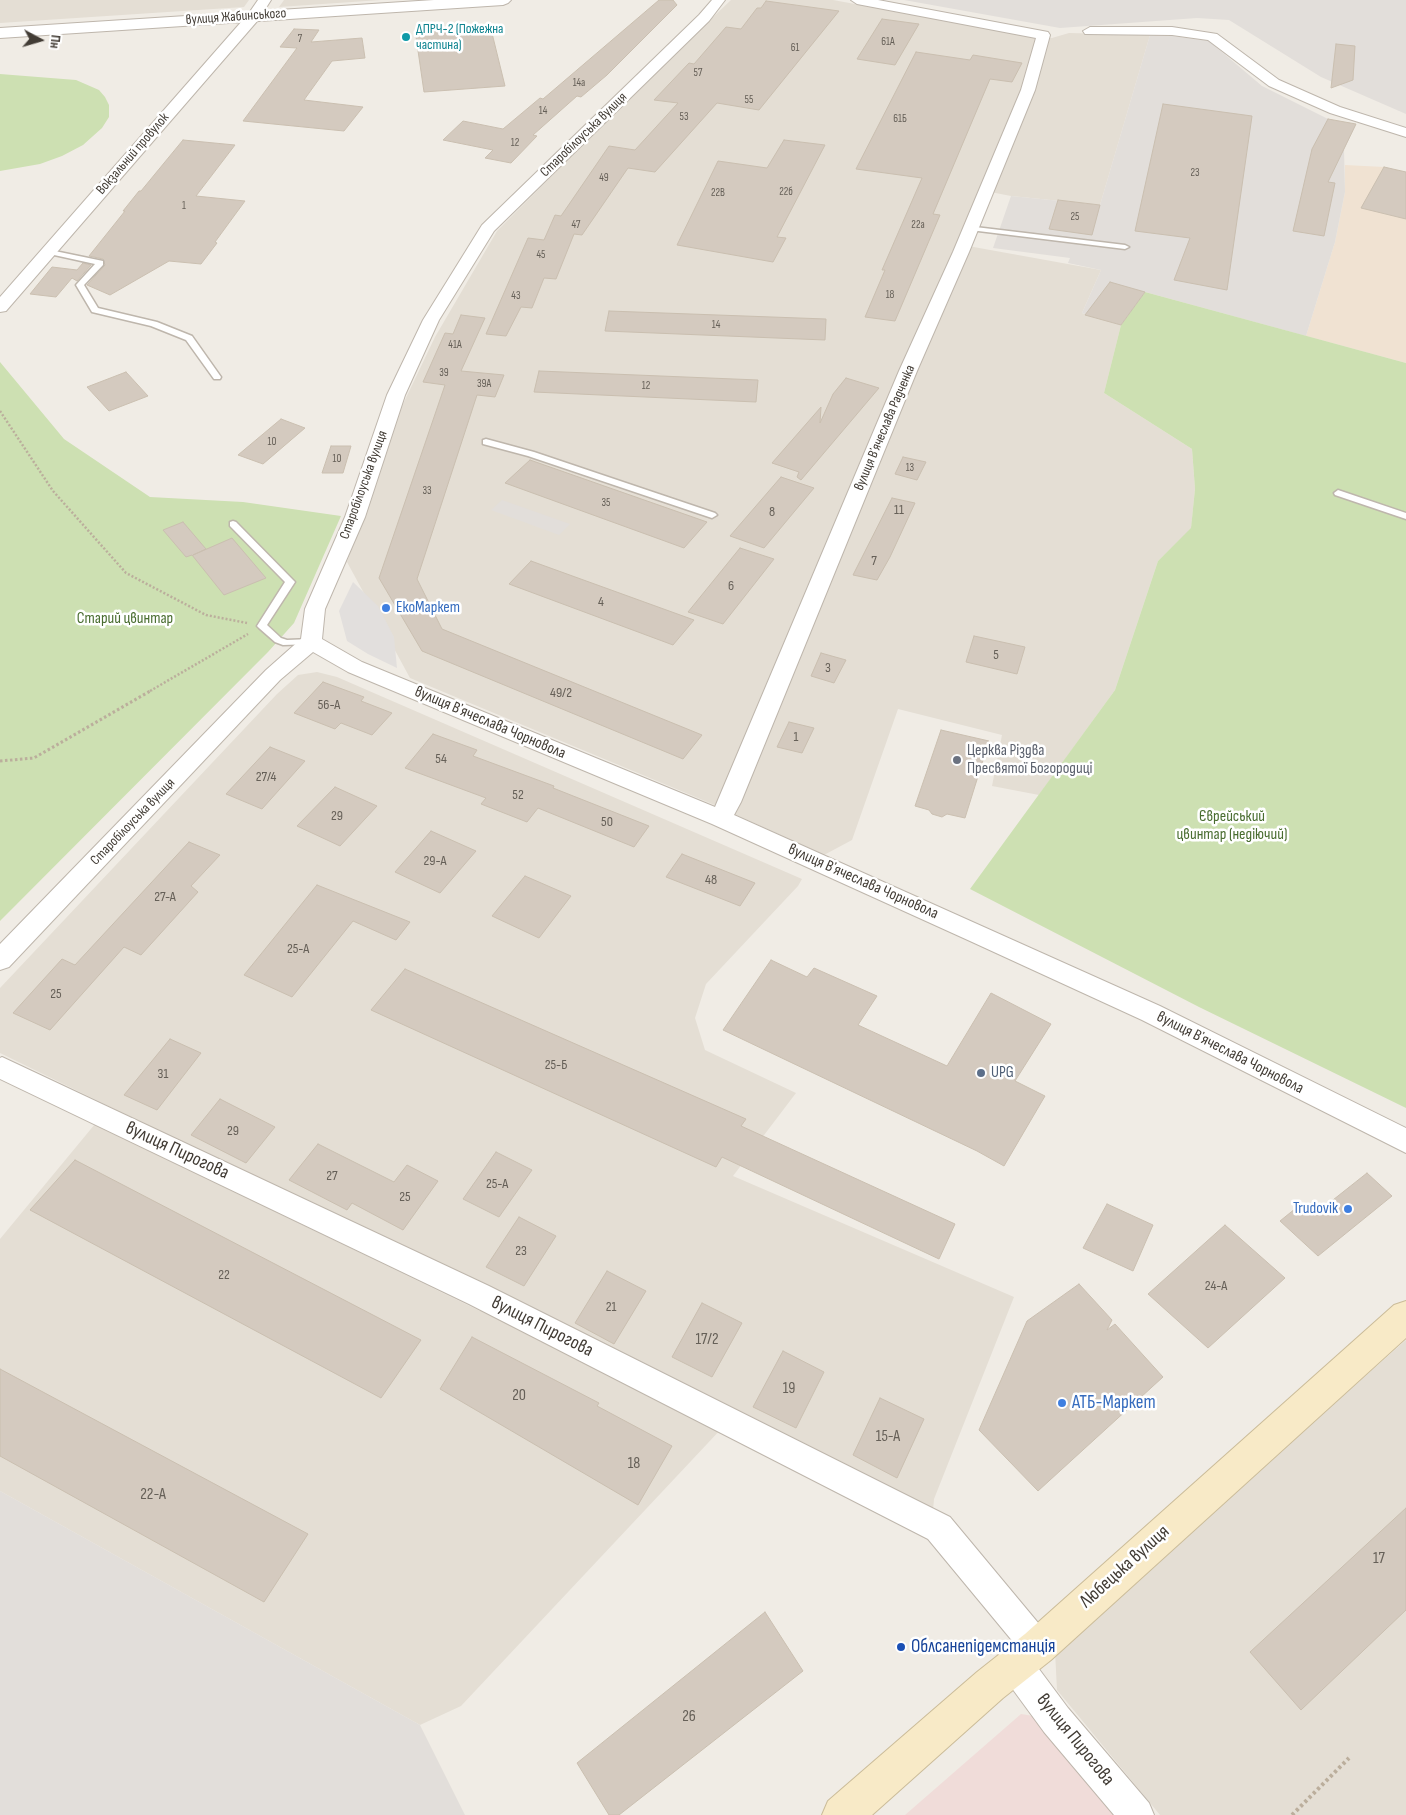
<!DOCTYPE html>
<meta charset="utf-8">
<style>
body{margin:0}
#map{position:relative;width:1406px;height:1815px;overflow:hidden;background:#f0ece5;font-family:"Sofia Sans Condensed",sans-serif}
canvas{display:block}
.north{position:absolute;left:15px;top:15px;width:50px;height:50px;-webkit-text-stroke:4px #fff;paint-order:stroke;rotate:96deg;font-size:14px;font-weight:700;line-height:20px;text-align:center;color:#423c35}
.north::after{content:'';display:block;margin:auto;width:18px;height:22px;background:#423c35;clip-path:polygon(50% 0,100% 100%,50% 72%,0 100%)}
</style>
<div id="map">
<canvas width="1406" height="1815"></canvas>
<div class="north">Пн</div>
</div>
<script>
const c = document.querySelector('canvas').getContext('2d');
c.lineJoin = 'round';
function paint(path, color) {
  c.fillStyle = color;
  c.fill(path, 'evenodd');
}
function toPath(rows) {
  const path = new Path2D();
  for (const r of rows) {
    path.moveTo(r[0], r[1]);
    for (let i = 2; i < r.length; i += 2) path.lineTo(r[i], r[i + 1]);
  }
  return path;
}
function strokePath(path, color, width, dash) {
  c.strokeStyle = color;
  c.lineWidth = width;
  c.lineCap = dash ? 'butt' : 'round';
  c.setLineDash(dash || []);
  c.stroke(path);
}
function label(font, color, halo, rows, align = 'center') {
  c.font = font + ' "Sofia Sans Condensed",sans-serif';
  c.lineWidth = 5;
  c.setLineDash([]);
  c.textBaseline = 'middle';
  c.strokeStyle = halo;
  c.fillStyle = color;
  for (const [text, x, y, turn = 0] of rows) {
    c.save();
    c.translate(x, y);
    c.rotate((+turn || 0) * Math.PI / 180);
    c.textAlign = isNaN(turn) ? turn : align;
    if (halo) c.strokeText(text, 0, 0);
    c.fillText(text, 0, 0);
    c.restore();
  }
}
paint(toPath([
 [0,0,249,0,244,7,0,23],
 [284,0,381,0,279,7],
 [731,0,833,0,1036,37,1052,38,1069,33,1150,35,1100,205,1011,196,980,190,957,244,1101,270,1082,313,1121,325,1104,393,1192,449,1195,489,1191,529,1158,561,1115,690,1039,795,992,786,1002,735,898,709,852,840,824,855,717,806,410,678,347,562,393,425,435,337,497,231,648,79],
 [317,672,337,677,802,879,798,886,706,984,695,1018,705,1050,796,1093,733,1176,1014,1297,934,1499,933,1510,738,1411,461,1706,420,1725,0,1491,0,1239,95,1124,480,1311,491,1293,0,1053,0,988,277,694,298,675],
 [1406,1340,1406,1815,1160,1815,1057,1690,1055,1651]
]), '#e4ded4');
paint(toPath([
 [1345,165,1384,167,1406,172,1406,363,1306,336,1335,242,1345,192]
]), '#f0e2d2');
paint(toPath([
 [904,0,1406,0,1406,114,1321,77,1229,20,1197,18,1060,28],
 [1150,35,1172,36,1209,41,1262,86,1328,119,1356,125,1344,149,1345,192,1335,242,1306,336,1145,292,1121,325,1082,313,1101,270,1068,263,1070,258,993,248,1011,196,1100,205],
 [502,500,570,524,559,535,491,510],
 [0,1491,420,1725,465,1815,0,1815]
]), '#e2deda');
paint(toPath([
 [1021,1714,1040,1717,1121,1815,905,1815]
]), '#f0dcd9');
paint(toPath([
 [0,74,76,80,99,90,105,97,109,105,109,117,102,128,83,145,62,156,40,164,0,171],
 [1145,292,1406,363,1406,1108,1199,1007,970,889,1115,690,1158,561,1191,528,1195,489,1192,449,1104,393,1121,325],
 [0,362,64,439,150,497,243,502,341,516,294,623,268,652,0,921]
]), '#cde0b2');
paint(toPath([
 [353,582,378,606,394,637,397,668,368,654,347,641,339,611]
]), '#e2dfdd');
const building = toPath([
 [659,0,673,0,677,5,607,75,581,97,577,96,533,135,537,136,511,163,485,158,493,150,443,140,463,121,503,129,540,98,543,99,659,0],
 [766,1,839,11,759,110,717,103,655,172,628,168,582,235,574,234,556,279,544,278,532,308,521,307,506,336,486,334,528,238,544,240,555,215,561,216,609,146,635,150,678,103,654,100,689,63,694,64,726,27,741,29,757,8,761,8,766,1],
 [882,19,919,24,895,65,857,59,882,19],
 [490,25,505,86,424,92,415,30,490,25],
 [294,29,319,30,311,42,362,38,365,58,332,61,304,100,363,107,344,131,243,121,297,48,280,47,294,29],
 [1336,44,1355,46,1353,80,1331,88,1336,44],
 [916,52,970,60,973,55,1022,63,1012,82,990,79,933,214,940,215,895,321,865,317,885,270,882,270,922,178,856,169,916,52],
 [1163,104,1252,116,1227,290,1174,280,1190,238,1135,231,1163,104],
 [1328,119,1356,124,1328,182,1335,183,1324,236,1293,231,1312,149,1328,119],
 [183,140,235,145,196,196,245,201,215,242,217,243,201,264,169,261,110,295,87,285,105,265,103,259,89,256,125,211,123,211,139,191,141,191,183,140],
 [784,140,825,145,777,237,786,238,773,262,677,245,718,161,767,168,784,140],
 [1384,167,1406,172,1406,219,1361,208,1384,167],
 [1058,200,1100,205,1092,235,1049,229,1058,200],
 [83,263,91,265,77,281,72,278,56,297,30,294,52,267,77,270,83,263],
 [1110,282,1145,292,1121,325,1085,315,1110,282],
 [609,311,826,319,825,340,605,331,609,311],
 [461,315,485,318,461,371,504,375,495,397,477,395,417,579,442,629,702,735,683,759,422,651,379,578,445,385,423,382,445,333,453,334,461,315],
 [539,371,758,380,756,402,534,392,539,371],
 [126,372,148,396,109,411,87,387,126,372],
 [846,378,879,388,801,480,797,477,799,472,772,463,821,407,820,423,833,394,846,378],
 [281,419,305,428,263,464,238,455,281,419],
 [331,446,351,446,343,473,322,473,331,446],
 [903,457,926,462,917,480,895,474,903,457],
 [530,460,707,522,684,548,505,483,530,460],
 [781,477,814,488,764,548,730,536,781,477],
 [892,498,915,503,890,557,877,580,853,575,892,498],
 [183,522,206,549,193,555,232,538,266,578,224,595,192,555,186,557,163,530,183,522],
 [740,548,774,559,723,624,688,612,740,548],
 [531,561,694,620,673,645,509,584,531,561],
 [974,636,1025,647,1017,674,966,662,974,636],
 [821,653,846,660,834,683,811,676,821,653],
 [323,682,364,697,361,701,392,713,372,735,341,723,335,729,294,713,323,682],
 [789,722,814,728,802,753,777,747,789,722],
 [941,730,989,741,965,818,947,814,942,817,932,814,929,810,915,806,941,730],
 [433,734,477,750,473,756,554,786,553,788,649,826,634,847,538,808,527,822,481,804,486,798,405,768,433,734],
 [270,747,305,761,262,809,226,794,270,747],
 [335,787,377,806,340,846,297,826,335,787],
 [431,831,476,851,440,893,395,872,431,831],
 [189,842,220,855,191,886,198,892,141,955,124,947,50,1030,13,1013,62,959,75,965,189,842],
 [682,854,755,883,740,906,666,877,682,854],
 [525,876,571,896,539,938,492,916,525,876],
 [317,885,410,922,396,940,353,921,292,997,244,975,317,885],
 [771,960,807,977,814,968,877,996,858,1025,947,1066,991,993,1051,1024,1015,1081,1045,1096,1004,1166,977,1151,723,1030,771,960],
 [405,969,746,1119,741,1126,955,1224,939,1259,722,1157,716,1167,371,1010,405,969],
 [170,1039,201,1053,157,1110,124,1095,170,1039],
 [220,1099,275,1127,246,1163,191,1135,220,1099],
 [318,1144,394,1182,407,1165,438,1181,403,1230,352,1203,347,1210,289,1180,318,1144],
 [496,1152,532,1170,499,1217,463,1199,496,1152],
 [75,1160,421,1340,381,1398,30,1210,75,1160],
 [1367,1173,1392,1196,1318,1256,1280,1221,1301,1204,1314,1215,1367,1173],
 [1107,1204,1153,1225,1133,1271,1083,1248,1107,1204],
 [519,1217,556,1236,524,1286,486,1267,519,1217],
 [1225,1225,1285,1278,1208,1348,1148,1294,1225,1225],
 [607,1271,646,1291,614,1344,575,1323,607,1271],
 [1079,1284,1112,1320,1107,1330,1115,1324,1163,1377,1038,1491,979,1430,1027,1321,1079,1284],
 [702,1303,742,1323,712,1377,672,1357,702,1303],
 [472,1337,599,1403,597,1406,672,1446,638,1505,440,1389,472,1337],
 [783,1351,824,1372,796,1428,753,1407,783,1351],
 [0,1369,308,1534,264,1602,0,1456,0,1369],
 [880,1398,924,1419,897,1478,853,1455,880,1398],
 [1406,1508,1406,1610,1301,1710,1250,1652,1406,1508],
 [765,1612,803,1671,619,1815,609,1815,577,1763,765,1612]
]);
paint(building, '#d4cabf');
strokePath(building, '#cabfb0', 1);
const service = toPath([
 [967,226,1125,245,1129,247,1125,249,970,230,967,230,967,226],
 [45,249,103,261,103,265,84,285,98,308,157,322,192,336,221,377,220,379,214,379,186,340,151,326,92,312,76,285,95,264,45,253,45,249],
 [486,439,534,452,715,513,717,515,712,518,709,517,528,456,483,444,483,440,486,439],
 [1338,490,1406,513,1406,519,1335,495,1334,493,1338,490],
 [233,521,236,522,295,582,267,625,281,638,287,640,311,639,316,642,314,644,283,645,275,642,259,628,257,626,285,582,230,526,230,522,233,521]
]);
const minor = toPath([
 [258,0,271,0,259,19,6,311,0,312,0,297,249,13,258,0],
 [712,0,725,0,709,21,494,231,439,320,405,395,365,517,325,609,322,639,362,662,715,807,899,371,953,252,1021,90,1036,38,857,4,851,0,878,0,1048,32,1050,35,1035,90,969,252,917,371,741,802,734,815,1160,1006,1406,1128,1406,1153,1142,1020,970,941,712,824,348,672,313,652,280,680,9,967,0,970,0,944,266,670,301,639,305,609,345,517,387,395,423,320,482,225,699,15,712,0],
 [1090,27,1172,27,1217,34,1279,80,1340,107,1406,128,1406,137,1330,113,1269,86,1208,40,1172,35,1085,34,1083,31,1090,27],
 [2,1057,489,1286,950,1517,1049,1636,1054,1647,1049,1658,1038,1663,1033,1661,1068,1708,1149,1803,1154,1815,1114,1815,1044,1732,1003,1676,999,1664,1003,1652,1015,1648,1019,1649,928,1539,469,1304,0,1079,0,1058,2,1057]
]);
const tertiary = toPath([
 [434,0,511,0,508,3,503,5,0,38,0,28,434,0]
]);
const secondary = toPath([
 [1406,1301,1406,1338,1051,1660,1003,1698,872,1815,822,1815,828,1801,977,1672,1025,1634,1394,1305,1406,1301]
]);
strokePath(service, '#beb6ac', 3);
strokePath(minor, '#beb6ac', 2);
strokePath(tertiary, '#beb6ac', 2);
strokePath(secondary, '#cbbc99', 2);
strokePath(toPath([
 [0,411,53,491,126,573,206,615,247,623],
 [150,691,248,634]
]), '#bbae9c', 2.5, [2, 2]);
strokePath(toPath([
 [0,761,34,758,152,690]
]), '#bbae9c', 3, [2.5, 2.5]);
strokePath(toPath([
 [1292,1815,1349,1758]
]), '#bbae9c', 4, [3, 3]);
paint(service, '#fff');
paint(minor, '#fff');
paint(tertiary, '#fff');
paint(secondary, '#f8eac7');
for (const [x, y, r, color] of [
 [406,37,5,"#0f9aa8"],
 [386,608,5,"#3f7fe0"],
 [957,760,5,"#6b7280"],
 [981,1073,5,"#5c6f8a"],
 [1348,1209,5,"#3f7fe0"],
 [1062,1403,5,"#3f7fe0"],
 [901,1647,5,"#1a4fb4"]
]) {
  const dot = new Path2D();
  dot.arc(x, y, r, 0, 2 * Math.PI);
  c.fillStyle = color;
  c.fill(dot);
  strokePath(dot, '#fff', 2);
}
label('11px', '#666058', null, [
 ["7",300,39],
 ["61А",888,42],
 ["61",795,48],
 ["57",698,73],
 ["14а",579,83],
 ["55",749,100],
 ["14",543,111],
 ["53",684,117],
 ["61Б",900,119],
 ["12",515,143],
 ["23",1195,173],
 ["49",604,178],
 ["22б",786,192],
 ["22В",718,193],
 ["1",184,206],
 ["25",1075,217],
 ["47",576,225],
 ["22а",918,225],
 ["45",541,255],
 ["18",890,295],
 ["43",516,296],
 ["14",716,325],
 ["41А",455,345],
 ["39",444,373],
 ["39А",484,384],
 ["12",646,386],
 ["10",272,442],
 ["10",337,459],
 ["13",910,468],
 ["33",427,491],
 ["35",606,503]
]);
label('14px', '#423c35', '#fff', [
 ["вулиця Жабинського",236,17,-4],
 ["Старобілоуська вулиця",584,135,-44],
 ["Вокзальний провулок",133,154,-49],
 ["вулиця Вʼячеслава Радченка",885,428,-67],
 ["Старобілоуська вулиця",364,485,-70],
 ["Старобілоуська вулиця",133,822,-46]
]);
label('14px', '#0d838f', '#fff', [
 ["ДПРЧ-2 (Пожежна",416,29],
 ["частина)",416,45]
], 'left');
label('14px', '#666058', null, [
 ["11",899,510],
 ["8",772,512],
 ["7",874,561],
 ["6",731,586],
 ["4",601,602],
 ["5",996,655],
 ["3",828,668],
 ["49/2",561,693],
 ["56-А",329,705],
 ["1",796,737],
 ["54",441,759],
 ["27/4",266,777],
 ["52",518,795],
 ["29",337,816],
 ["50",607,822],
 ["29-А",435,861],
 ["48",711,880],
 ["27-А",165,897],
 ["25-А",298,949],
 ["25",56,994],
 ["25-Б",556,1065],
 ["31",163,1074],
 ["29",233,1131],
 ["27",332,1176],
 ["25-А",497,1184],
 ["25",405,1197],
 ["23",521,1251],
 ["22",224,1275],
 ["24-А",1216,1286],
 ["21",611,1307]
]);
label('16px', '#366cbe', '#fff', [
 ["ЕкоМаркет",396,608],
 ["Trudovik",1338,1209,"right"]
], 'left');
label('16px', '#496d30', '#fff', [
 ["Старий цвинтар",125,619],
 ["Єврейський",1232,817],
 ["цвинтар (недіючий)",1232,835]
]);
label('16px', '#423c35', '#fff', [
 ["вулиця Вʼячеслава Чорновола",490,723,23],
 ["вулиця Вʼячеслава Чорновола",863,882,24],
 ["вулиця Вʼячеслава Чорновола",1230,1053,27]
]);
label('16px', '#5b616d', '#fff', [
 ["Церква Різдва",967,751],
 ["Пресвятої Богородиці",967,769]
], 'left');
label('16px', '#4e5e75', '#fff', [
 ["UPG",991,1073]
], 'left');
label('16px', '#666058', null, [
 ["17/2",707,1340],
 ["19",789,1389],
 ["20",519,1396],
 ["15-А",888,1437],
 ["18",634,1464],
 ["22-А",153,1495],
 ["17",1379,1559],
 ["26",689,1717]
]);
label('19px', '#423c35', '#fff', [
 ["вулиця Пирогова",177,1151,25],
 ["вулиця Пирогова",542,1327,27],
 ["Любецька вулиця",1125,1567,-42],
 ["вулиця Пирогова",1075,1740,51]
]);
label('19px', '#366cbe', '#fff', [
 ["АТБ-Маркет",1072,1403]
], 'left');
label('19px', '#164399', '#fff', [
 ["Облсанепідемстанція",911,1647]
], 'left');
</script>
